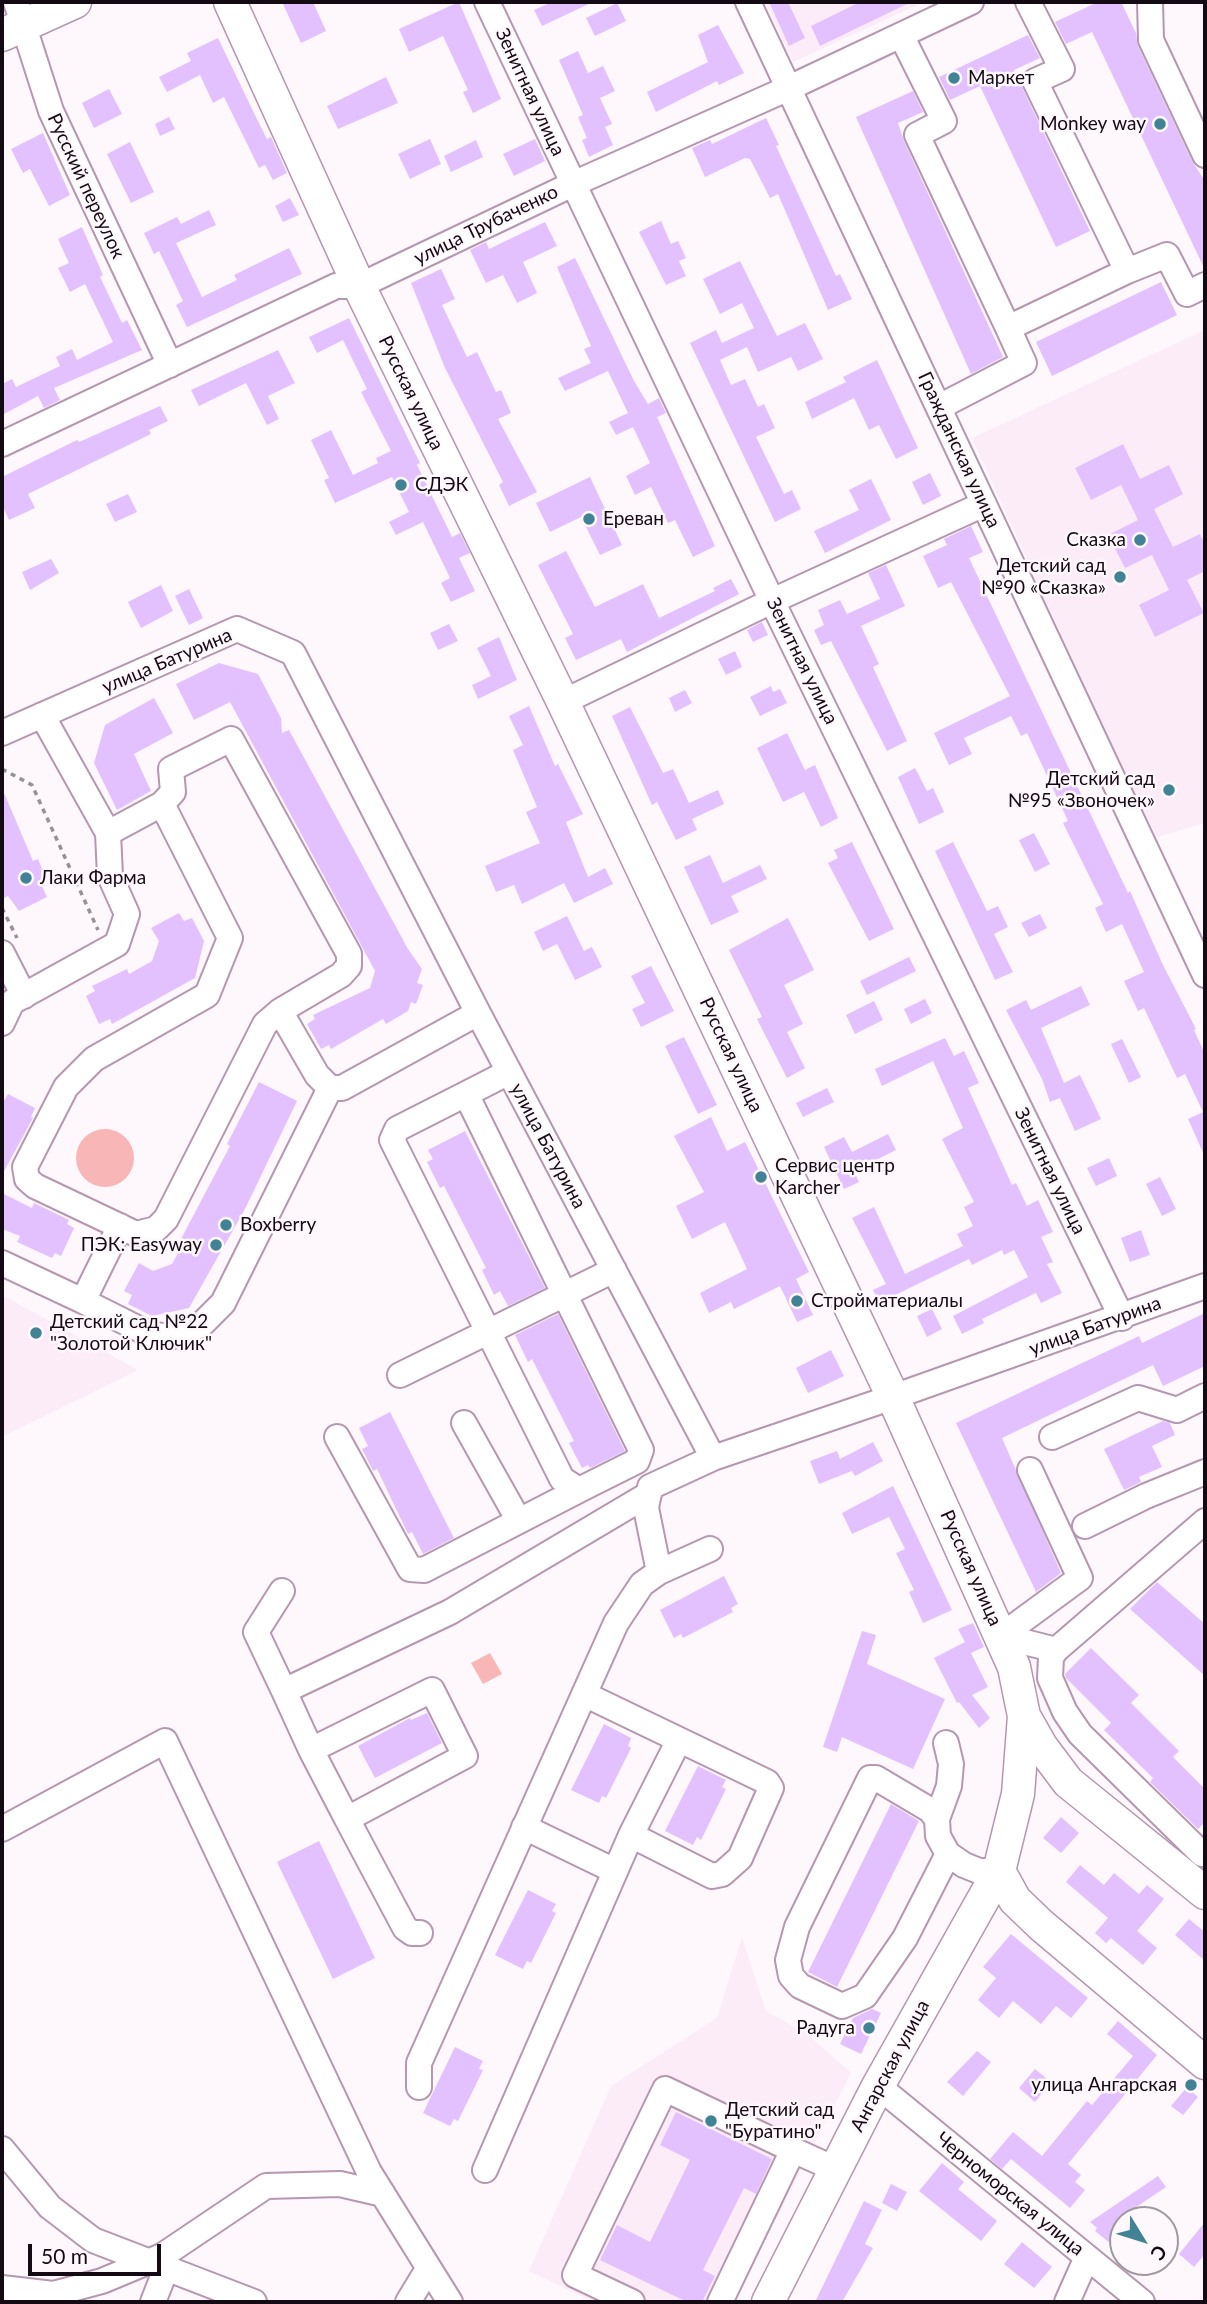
<!DOCTYPE html>
<meta charset="utf-8">
<style>
body{margin:0}
#map{position:relative;width:1207px;height:2304px;overflow:hidden;background:#fef7fc;font-family:Lato,sans-serif}
canvas{display:block}
.frame{position:absolute;inset:0;border:4px solid #140a13;pointer-events:none}
.north{position:absolute;left:1109px;top:2206px;width:70px;height:70px;box-sizing:border-box;background:#fef7fc;border:2px solid #a0989f;border-radius:50%;rotate:128deg;font-size:19px;font-weight:700;line-height:28px;text-align:center;color:#140a13}
.north::after{content:'';display:block;margin:auto;width:24px;height:32px;background:#418295;clip-path:polygon(50% 0,100% 100%,50% 72%,0 100%)}
.scale{position:absolute;left:28px;top:2244px;width:133px;height:32px;box-sizing:border-box;border:4px solid #140a13;border-top:0;padding-left:9px;font-size:21px;line-height:24px;white-space:nowrap;color:#140a13;-webkit-text-stroke:5px #fef7fc;paint-order:stroke}
</style>
<div id="map">
<canvas width="1207" height="2304"></canvas>
<div class="frame"></div>
<div class="north">С</div>
<div class="scale">50 m</div>
</div>
<script>
const c = document.querySelector('canvas').getContext('2d');
c.lineJoin = 'round';
function paint(path, color) {
  c.fillStyle = color;
  c.fill(path, 'evenodd');
}
function toPath(rows) {
  const path = new Path2D();
  for (const r of rows) {
    if (r.length === 3) {
      path.moveTo(r[0] + r[2], r[1]);
      path.arc(r[0], r[1], r[2], 0, 2 * Math.PI);
      continue;
    }
    path.moveTo(r[0], r[1]);
    for (let i = 2; i < r.length; i += 2) path.lineTo(r[i], r[i + 1]);
  }
  return path;
}
function strokePath(path, color, width, dash) {
  c.strokeStyle = color;
  c.lineWidth = width;
  c.lineCap = dash ? 'butt' : 'round';
  c.setLineDash(dash || []);
  c.stroke(path);
}
function label(font, color, halo, rows, align = 'center') {
  c.font = font + ' Lato,sans-serif';
  c.lineWidth = 5;
  c.setLineDash([]);
  c.textBaseline = 'middle';
  c.strokeStyle = halo;
  c.fillStyle = color;
  for (const [text, x, y, turn = 0] of rows) {
    c.save();
    c.translate(x, y);
    c.rotate((+turn || 0) * Math.PI / 180);
    c.textAlign = isNaN(turn) ? turn : align;
    if (halo) c.strokeText(text, 0, 0);
    c.fillText(text, 0, 0);
    c.restore();
  }
}
paint(toPath([
 [765,2,924,2,793,62],
 [1205,330,1205,823,1157,837,1117,758,972,438],
 [2,1295,138,1370,2,1437],
 [742,1937,766,2011,807,2034,851,2073,733,2302,594,2302,529,2271,611,2086,717,2018]
]), '#fcecf8');
paint(toPath([
 [105,1158,29],
 [490,1653,502,1674,483,1684,471,1663]
]), '#f8b6b6');
paint(toPath([
 [282,2,313,2,326,31,301,43],
 [459,2,501,99,473,113,463,92,468,90,443,36,409,52,399,29],
 [552,2,593,2,542,26,534,10],
 [769,2,788,2,805,38,789,46],
 [860,2,911,2,820,46,811,26],
 [1098,2,1121,2,1136,33,1138,46,1192,161,1205,181,1205,270,1092,32,1066,44,1055,22],
 [617,3,626,21,595,36,586,18],
 [718,25,744,73,719,85,717,81,656,112,647,92,708,62,698,35],
 [1028,35,1040,58,1014,70,1090,231,1056,247,980,86,950,100,939,77],
 [218,38,253,111,267,139,271,137,287,173,273,180,265,165,259,168,224,97,213,103,200,75,167,92,159,77,191,61,187,53],
 [578,51,588,73,603,66,615,91,600,98,612,124,605,127,613,145,589,157,582,140,587,138,578,117,583,115,559,60],
 [386,77,398,103,338,129,327,106],
 [109,89,122,114,94,128,82,103],
 [913,91,923,112,898,123,904,141,1003,357,971,374,856,117],
 [169,117,175,129,160,136,155,124],
 [766,118,779,145,776,146,836,276,840,274,852,299,828,310,778,194,770,198,750,159,745,158,705,177,692,148,710,140,712,144],
 [43,133,70,195,49,206,30,169,23,173,11,149],
 [430,139,441,164,410,179,398,154],
 [535,139,545,161,514,176,503,154],
 [476,140,483,157,451,172,444,156],
 [130,142,154,192,131,203,107,154],
 [290,198,299,215,283,222,275,206],
 [209,210,216,225,176,243,202,297,237,280,234,275,289,248,302,274,187,327,176,305,183,301,159,251,154,254,144,233,177,217,181,224],
 [661,221,671,244,678,241,686,258,679,261,686,276,666,285,639,232],
 [545,222,557,246,523,262,537,293,517,303,503,275,486,283,470,250,486,242,489,249],
 [82,227,103,275,100,277,122,323,127,320,142,350,54,388,60,400,44,408,38,396,2,415,2,384,12,379,16,387,60,366,56,357,72,349,77,360,113,342,85,284,70,292,58,268,69,263,58,239],
 [575,258,634,381,648,404,659,398,666,413,657,417,715,546,693,557,675,520,668,523,651,487,635,495,626,476,650,463,633,427,616,435,609,422,628,413,608,371,565,391,558,378,591,363,584,349,591,346,557,267],
 [740,261,777,336,805,323,823,359,798,371,791,357,758,372,747,347,720,360,731,385,745,379,758,407,764,404,775,428,756,437,784,494,792,490,801,509,775,522,690,343,716,330,722,343,754,328,742,303,720,314,703,279],
 [441,269,455,299,442,305,467,357,477,352,496,392,501,390,511,413,498,419,537,492,509,506,499,485,503,482,445,368,411,283],
 [1161,282,1177,315,1052,376,1036,342],
 [349,318,420,463,417,465,452,537,460,533,470,553,459,558,475,591,451,602,441,583,450,578,423,522,396,535,389,522,409,512,392,477,335,503,324,480,329,478,311,440,331,430,353,475,378,463,376,458,391,451,361,392,367,389,343,340,317,353,309,337],
 [278,350,295,383,268,396,279,419,267,425,246,383,199,406,191,390],
 [877,360,918,448,896,459,879,425,869,430,854,398,812,419,805,402,846,382,843,377],
 [160,406,168,421,149,430,151,434,28,494,35,508,9,520,2,505,2,477,77,440,79,442],
 [1123,444,1140,479,1169,465,1183,494,1154,509,1173,547,1200,534,1205,545,1205,571,1187,580,1204,613,1155,637,1139,605,1169,590,1152,555,1125,568,1108,535,1138,520,1121,485,1091,500,1075,468],
 [930,473,941,496,923,505,912,482],
 [590,477,622,545,600,555,581,517,550,532,536,503],
 [871,479,891,520,825,553,814,531,859,510,849,490],
 [128,494,137,512,115,522,106,504],
 [971,526,983,552,969,558,1128,893,1130,891,1162,963,1196,1029,1194,1030,1205,1054,1205,1157,1188,1119,1203,1112,1185,1074,1177,1078,1144,1008,1138,1011,1124,981,1144,972,1122,924,1106,932,1095,908,1103,904,1063,823,1068,821,1027,733,1021,736,1011,716,964,738,972,754,949,765,934,733,1010,696,951,582,938,588,923,556,947,545,944,539],
 [566,551,595,607,643,584,659,618,715,591,713,588,731,579,739,594,627,652,621,639,576,660,565,638,573,634,538,565],
 [51,559,59,573,30,590,22,572],
 [886,565,905,606,861,626,879,664,873,667,907,741,887,751,831,641,821,645,814,630,824,625,818,610,840,600,847,614,880,599,868,573],
 [161,585,173,611,141,628,128,602],
 [189,589,203,618,189,625,175,596],
 [762,622,768,635,753,642,747,630],
 [449,624,458,641,438,650,430,633],
 [499,637,517,680,478,699,472,685,491,676,477,648],
 [735,651,742,667,726,675,718,659],
 [219,663,258,674,281,718,282,733,289,730,408,949,422,969,417,983,423,985,416,1004,411,1002,408,1011,386,1024,383,1019,331,1049,329,1045,321,1049,307,1024,315,1019,313,1015,370,988,375,971,230,702,194,720,176,684],
 [771,686,773,692,780,689,787,703,760,716,750,697],
 [685,690,692,703,675,712,669,698],
 [154,698,173,733,134,754,151,791,117,810,94,763,105,725],
 [529,706,555,766,558,764,583,814,566,822,588,877,605,868,613,884,574,903,564,883,522,904,514,885,496,892,485,866,540,843,526,812,537,807,513,750,523,745,509,716],
 [630,707,663,773,673,769,689,803,718,790,724,804,692,819,697,830,676,840,657,802,652,805,612,716],
 [787,733,805,770,815,765,838,818,821,827,804,792,783,802,757,748],
 [915,768,927,791,933,788,944,812,919,824,898,777],
 [2,788,33,861,38,859,45,876,42,877,45,885,42,886,47,897,19,911,8,896,2,899],
 [1034,833,1050,864,1035,872,1019,840],
 [852,842,894,929,869,941,828,863,838,858,834,850],
 [953,842,987,911,998,906,1008,927,994,934,1013,972,995,980,935,851],
 [710,855,723,883,760,865,767,879,731,896,739,912,711,925,684,867],
 [179,913,184,921,192,918,204,941,195,978,112,1024,110,1019,99,1024,86,996,95,991,92,986,127,969,129,974,152,961,159,941,151,928],
 [1040,914,1047,928,1029,937,1021,923],
 [567,916,584,951,592,947,602,967,575,980,557,944,543,951,534,932],
 [788,918,814,970,784,985,803,1024,787,1032,805,1068,787,1078,757,1019,762,1017,729,950],
 [909,957,916,971,867,995,860,981],
 [651,966,674,1011,641,1027,632,1009,645,1003,631,976],
 [1081,986,1090,1005,1041,1028,1064,1083,1080,1075,1101,1119,1075,1131,1060,1098,1050,1102,1042,1079,1006,1010,1026,1000,1031,1010],
 [925,999,932,1013,911,1024,904,1009],
 [874,1001,883,1020,855,1034,846,1015],
 [684,1037,717,1105,698,1114,665,1046],
 [945,1038,954,1056,964,1051,979,1083,968,1088,1012,1185,1016,1183,1027,1206,1038,1200,1053,1232,1041,1237,1053,1262,1047,1264,1062,1293,1041,1303,1036,1293,982,1319,984,1323,962,1334,953,1316,1028,1277,1014,1250,1004,1255,1002,1250,972,1265,969,1259,879,1303,873,1290,886,1284,852,1218,874,1207,905,1274,963,1246,957,1234,973,1226,964,1207,974,1202,942,1139,963,1128,933,1061,882,1086,875,1069],
 [1122,1039,1141,1077,1129,1083,1111,1044],
 [259,1082,297,1101,245,1209,189,1308,152,1316,128,1304,132,1295,124,1291,139,1263,153,1271,172,1264,185,1241,181,1239,230,1146,227,1144],
 [827,1088,834,1102,803,1117,796,1103],
 [8,1094,35,1108,31,1117,33,1118,2,1175,2,1104],
 [711,1117,727,1151,745,1142,809,1272,796,1279,813,1315,797,1322,780,1286,734,1309,731,1302,709,1313,700,1293,747,1269,725,1222,692,1239,676,1206,704,1192,674,1136],
 [465,1131,545,1288,508,1306,500,1291,494,1295,482,1270,486,1268,444,1186,440,1188,427,1162,433,1159,428,1150],
 [888,1134,896,1150,854,1171,859,1182,844,1189,824,1147,844,1137,852,1152],
 [1109,1158,1117,1176,1096,1186,1087,1168],
 [1160,1177,1176,1209,1162,1216,1146,1184],
 [2,1193,32,1208,34,1203,69,1220,67,1224,74,1228,61,1256,55,1253,52,1258,17,1242,20,1236,2,1229],
 [1141,1230,1150,1255,1130,1262,1121,1238],
 [932,1309,942,1329,927,1337,917,1316],
 [1205,1313,1205,1366,1163,1386,1153,1365,1002,1438,1061,1573,1036,1592,956,1423,1139,1336,1142,1343],
 [558,1314,625,1451,590,1468,588,1465,582,1468,569,1443,574,1441,532,1359,528,1362,515,1335],
 [831,1350,844,1376,808,1393,796,1368],
 [390,1412,454,1538,423,1554,412,1532,408,1534,377,1469,373,1471,362,1449,368,1446,359,1428],
 [1163,1421,1170,1423,1175,1435,1152,1446,1162,1467,1139,1477,1141,1482,1124,1490,1104,1449],
 [873,1442,883,1461,855,1476,852,1471,819,1484,810,1461,837,1451,840,1459],
 [893,1486,952,1610,923,1623,909,1592,914,1590,896,1553,905,1549,889,1517,852,1534,842,1513],
 [724,1576,738,1604,731,1608,733,1612,683,1638,681,1634,674,1638,660,1610],
 [1157,1582,1205,1624,1205,1676,1130,1609],
 [973,1623,984,1647,971,1653,988,1687,972,1695,990,1718,979,1728,959,1702,957,1703,934,1658,965,1642,958,1629],
 [862,1631,876,1635,867,1664,945,1699,913,1769,842,1737,837,1752,823,1747],
 [1091,1648,1139,1695,1131,1703,1179,1751,1173,1757,1205,1789,1205,1822,1198,1829,1150,1782,1153,1778,1104,1730,1111,1723,1066,1678,1065,1674],
 [427,1713,442,1743,375,1778,358,1746,410,1718,411,1720],
 [604,1724,631,1738,628,1746,631,1748,606,1798,602,1796,599,1803,571,1790],
 [698,1766,726,1780,722,1787,726,1789,701,1840,697,1837,693,1845,665,1831],
 [891,1804,919,1821,837,1987,808,1972],
 [1061,1817,1079,1833,1061,1853,1043,1838],
 [319,1841,375,1958,333,1979,277,1862],
 [1080,1865,1104,1885,1114,1873,1139,1894,1147,1885,1164,1899,1137,1931,1157,1948,1143,1965,1111,1938,1106,1943,1095,1933,1108,1918,1066,1882],
 [528,1890,556,1904,552,1911,556,1913,531,1963,527,1961,523,1969,495,1955],
 [1189,1919,1205,1932,1205,1961,1175,1935],
 [1011,1934,1088,1998,1071,2018,1056,2006,1041,2024,1013,2001,999,2018,978,2000,996,1978,983,1967],
 [872,2009,881,2013,861,2054,840,2044,853,2018],
 [1118,2021,1157,2055,1068,2164,1081,2175,1075,2182,1085,2190,1070,2208,1011,2159,1002,2169,990,2159,1013,2132,1042,2156,1087,2101,1092,2105,1133,2056,1107,2034],
 [455,2047,483,2061,479,2069,483,2070,458,2121,454,2119,450,2126,423,2113],
 [977,2051,991,2062,963,2096,947,2082],
 [1035,2069,1051,2082,1035,2102,1019,2088],
 [1187,2087,1198,2097,1183,2115,1171,2106],
 [676,2112,772,2159,756,2194,744,2188,703,2270,715,2276,702,2302,687,2302,600,2260,617,2225,650,2242,690,2160,660,2145],
 [942,2163,964,2182,958,2189,997,2221,981,2241,919,2191],
 [1158,2176,1166,2187,1123,2216,1123,2239,1116,2248,1095,2231,1097,2228,1090,2222],
 [891,2184,907,2192,897,2211,882,2203],
 [864,2201,882,2210,865,2244,873,2248,842,2302,815,2302],
 [1205,2222,1205,2254,1194,2267,1179,2254],
 [1022,2242,1052,2267,1034,2288,1004,2264]
]), '#e3c1fe');
const minor = toPath([
 [16,2,51,111,170,365],
 [487,2,772,601,1122,1318],
 [748,2,1205,975],
 [1150,2,1151,40,1205,155],
 [901,35,944,121,917,135,1008,328,1127,271,1035,81,1062,69,1028,2],
 [1127,271,1167,255,1187,294,1205,285],
 [939,407,1024,363,1008,328],
 [2,444,336,286,359,286,573,184,789,88,971,2],
 [563,702,772,601,984,504],
 [42,715,108,833,162,804,230,938,207,995,94,1059,66,1087,25,1167,27,1179,35,1186,136,1234,156,1229,166,1219,265,1024,280,1011],
 [2,733,237,629,293,653,478,1013,713,1458],
 [162,804,173,792,171,769,231,739,349,954,349,966,341,975,280,1011,317,1075,330,1088,342,1088,478,1013],
 [2,953,24,996],
 [2,1023,12,1002,117,944,127,914,110,876,108,833],
 [466,1094,641,1450,637,1461,579,1490,562,1479,392,1140,397,1129,466,1094,509,1072],
 [2,1263,83,1301,120,1226],
 [83,1301,149,1334,170,1337,201,1325,223,1303,330,1088],
 [400,1375,614,1270],
 [464,1423,519,1521],
 [337,1437,410,1569,424,1570,579,1490],
 [1052,1437,1138,1398,1177,1410,1205,1396],
 [1085,1526,1146,1496,1205,1472],
 [659,1572,710,1549],
 [282,1591,256,1632,284,1691],
 [1001,1636,1056,1650,1205,1521],
 [1001,1636,1080,1578,1030,1470],
 [1056,1650,1051,1657,1050,1678,1065,1712,1080,1734,1202,1854],
 [584,1694,767,1782,771,1788,740,1858,722,1874,712,1876,631,1835,679,1740],
 [946,1743,951,1764,949,1786,937,1819,938,1836,948,1854,964,1865,979,1871,999,1871],
 [311,1750,347,1819,465,1756,432,1690,311,1750,284,1691,450,1612,649,1494],
 [347,1819,405,1928,412,1933,420,1933],
 [937,1819,930,1810,876,1778,870,1778,797,1927,788,1960,791,1976,800,1986,842,2006,865,1996,905,1938,948,1854],
 [524,1827,613,1870],
 [2,1829,165,1741,369,2172,450,2302],
 [878,2086,1142,2302],
 [419,2087,419,2063,616,1623,642,1584,659,1572,646,1508,650,1487,713,1458,893,1397,1205,1286],
 [2,2149,50,2207,93,2240,254,2302],
 [793,2150,835,2169],
 [485,2170,631,1835],
 [2,2288,53,2294,102,2281,162,2256,266,2186,340,2184,383,2194],
 [153,2302,166,2269],
 [408,2302,428,2269],
 [632,2302,575,2275,665,2089,793,2150,720,2302],
 [1067,2302,1087,2257]
]);
const major = toPath([
 [230,2,359,286,563,702,893,1397,1014,1667,1024,1716,1018,1794,999,1871,878,2086,768,2302],
 [2,35,75,2],
 [1024,1716,1041,1746,1068,1782,1205,1893],
 [999,1871,1015,1900,1041,1925,1205,2063]
]);
strokePath(minor, '#b597af', 28);
strokePath(major, '#b597af', 35);
strokePath(toPath([
 [2,769,32,785,98,930],
 [2,908,17,938]
]), '#999198', 3.5, [5, 5]);
strokePath(minor, '#fff', 24);
strokePath(major, '#fff', 32);
for (const [x, y, r, color] of [
 [954,78,7,"#418295"],
 [1160,124,7,"#418295"],
 [401,485,7,"#418295"],
 [589,519,7,"#418295"],
 [1140,540,7,"#418295"],
 [1120,577,7,"#418295"],
 [1169,790,7,"#418295"],
 [26,878,7,"#418295"],
 [761,1177,7,"#418295"],
 [226,1225,7,"#418295"],
 [216,1245,7,"#418295"],
 [797,1301,7,"#418295"],
 [36,1333,7,"#418295"],
 [869,2028,7,"#418295"],
 [1191,2085,7,"#418295"],
 [711,2121,7,"#418295"]
]) {
  const dot = new Path2D();
  dot.arc(x, y, r, 0, 2 * Math.PI);
  c.fillStyle = color;
  c.fill(dot);
  strokePath(dot, '#fef7fc', 2.5);
}
label('19px', '#140a13', '#fef7fc', [
 ["Маркет",968,78],
 ["Monkey way",1146,124,"right"],
 ["СДЭК",415,485],
 ["Ереван",603,519],
 ["Сказка",1126,540,"right"],
 ["Детский сад",1106,566,"right"],
 ["№90 «Сказка»",1106,588,"right"],
 ["Детский сад",1155,779,"right"],
 ["№95 «Звоночек»",1155,801,"right"],
 ["Лаки Фарма",40,878],
 ["Сервис центр",775,1166],
 ["Karcher",775,1188],
 ["Boxberry",240,1225],
 ["ПЭК: Easyway",202,1245,"right"],
 ["Стройматериалы",811,1301],
 ["Детский сад №22",50,1322],
 ["\"Золотой Ключик\"",50,1344],
 ["Радуга",855,2028,"right"],
 ["улица Ангарская",1177,2085,"right"],
 ["Детский сад",725,2110],
 ["\"Буратино\"",725,2132]
], 'left');
label('19px', '#140a13', '#fef7fc', [
 ["Зенитная улица",530,92,65],
 ["Русский переулок",86,186,65],
 ["улица Трубаченко",486,225,-26],
 ["Русская улица",411,393,64],
 ["Гражданская улица",959,450,65],
 ["улица Батурина",167,661,-23],
 ["Зенитная улица",802,661,64],
 ["Русская улица",731,1055,65],
 ["улица Батурина",548,1146,62],
 ["Зенитная улица",1050,1171,64],
 ["улица Батурина",1095,1326,-20],
 ["Русская улица",971,1568,66],
 ["Ангарская улица",890,2066,-62],
 ["Черноморская улица",1010,2194,39]
]);
</script>
